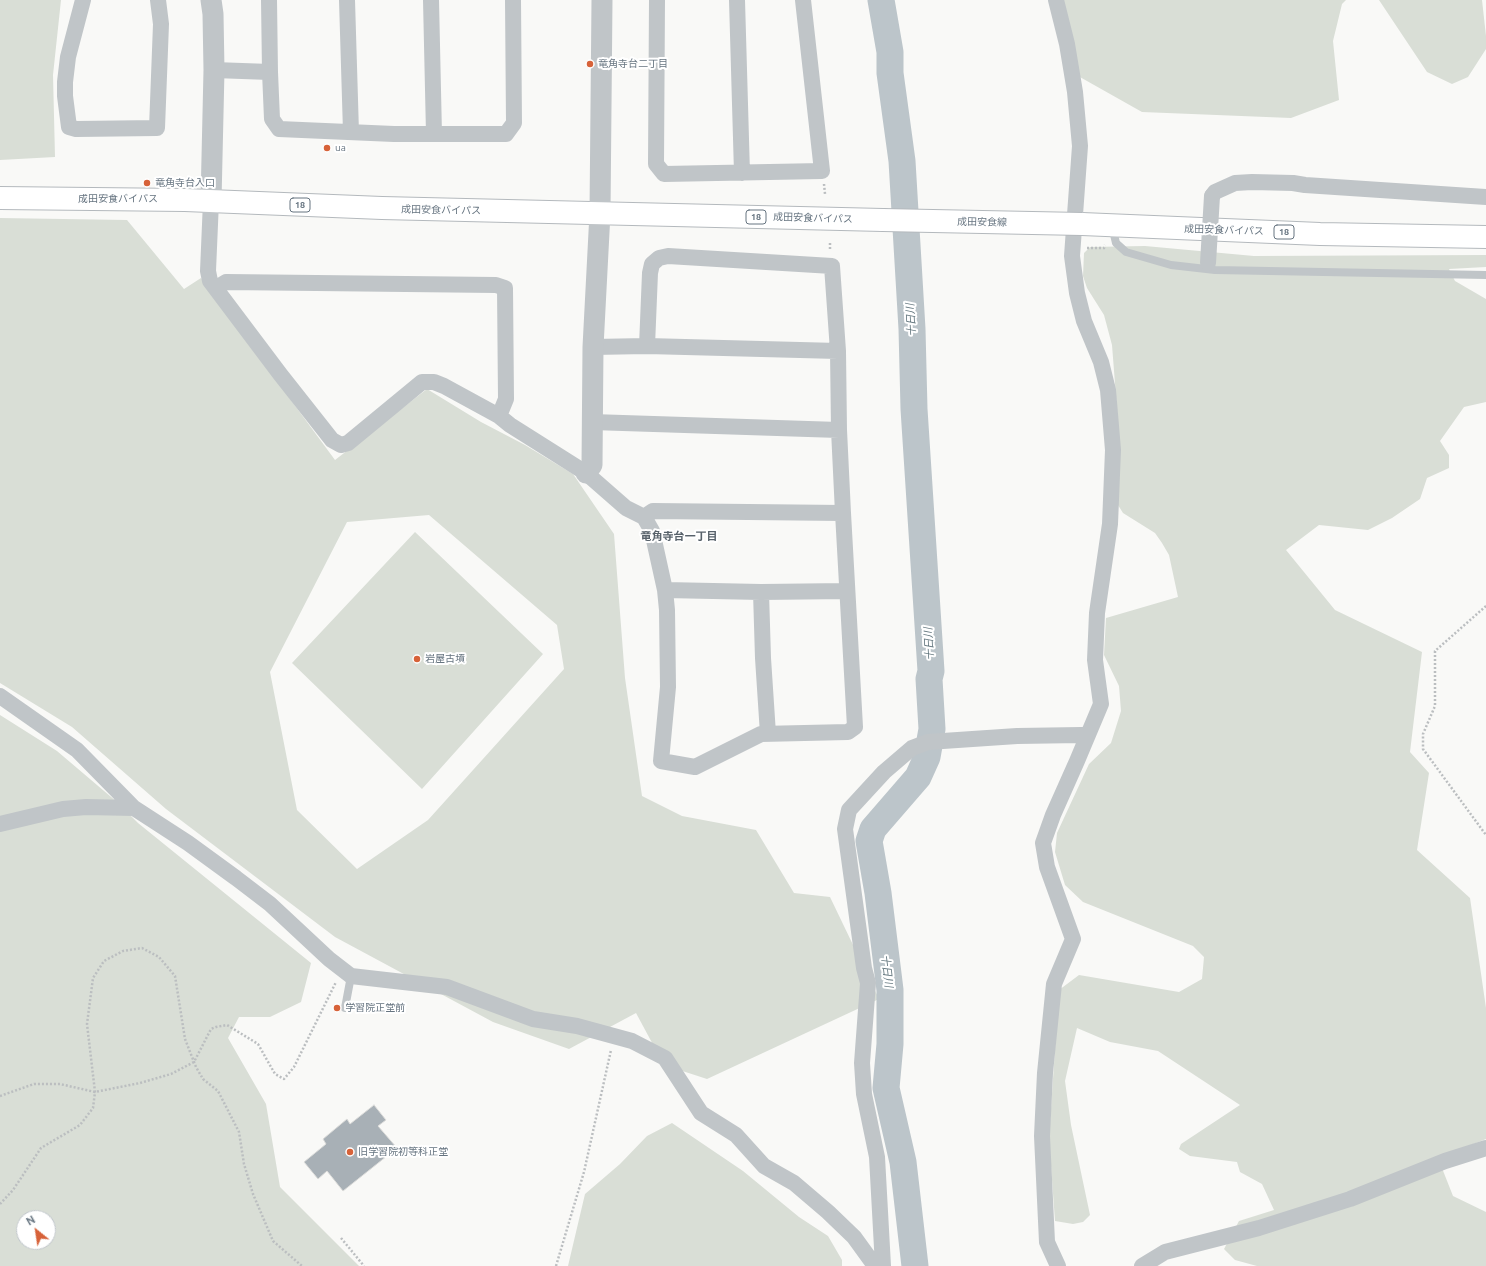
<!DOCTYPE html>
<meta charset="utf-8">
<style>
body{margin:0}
#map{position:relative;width:1486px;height:1266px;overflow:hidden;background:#f9f9f7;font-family:Ubuntu,sans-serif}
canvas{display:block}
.north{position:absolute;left:16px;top:1210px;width:40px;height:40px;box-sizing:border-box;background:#fff;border:1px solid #c2c7cc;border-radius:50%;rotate:330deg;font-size:11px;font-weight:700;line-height:16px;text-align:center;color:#667480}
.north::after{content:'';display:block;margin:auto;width:14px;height:18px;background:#d76239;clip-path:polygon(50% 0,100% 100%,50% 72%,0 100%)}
</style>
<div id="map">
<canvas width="1486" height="1266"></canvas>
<div class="north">N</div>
</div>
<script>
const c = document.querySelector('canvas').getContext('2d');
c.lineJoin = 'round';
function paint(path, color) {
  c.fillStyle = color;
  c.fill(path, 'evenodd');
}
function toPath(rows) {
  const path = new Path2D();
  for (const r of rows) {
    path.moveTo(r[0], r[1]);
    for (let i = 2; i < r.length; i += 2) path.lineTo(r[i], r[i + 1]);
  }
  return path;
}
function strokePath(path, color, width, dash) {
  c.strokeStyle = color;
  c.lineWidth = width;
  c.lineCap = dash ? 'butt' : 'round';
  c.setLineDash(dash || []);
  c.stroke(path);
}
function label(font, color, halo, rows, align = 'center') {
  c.font = font + ' Ubuntu,"Noto Sans JP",sans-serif';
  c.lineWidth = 4;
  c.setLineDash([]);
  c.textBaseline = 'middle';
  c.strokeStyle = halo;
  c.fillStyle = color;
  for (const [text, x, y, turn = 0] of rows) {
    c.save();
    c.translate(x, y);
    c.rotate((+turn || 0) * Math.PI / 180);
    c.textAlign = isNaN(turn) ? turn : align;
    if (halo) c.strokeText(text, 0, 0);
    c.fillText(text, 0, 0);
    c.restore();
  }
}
paint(toPath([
 [0,0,61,0,53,75,55,157,0,160],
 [1049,0,1346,0,1342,4,1333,41,1339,100,1291,118,1142,112,1071,72],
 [1379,0,1482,0,1486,36,1486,49,1468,77,1452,84,1427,72],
 [0,218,127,220,184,289,201,278,335,460,427,389,481,422,525,445,573,474,614,534,625,678,642,796,682,816,756,830,794,893,830,897,879,999,707,1079,664,1065,636,1013,569,1049,493,1022,335,937,166,809,72,727,0,683],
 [429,515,557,625,564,669,428,820,357,869,297,810,270,672,347,522],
 [1145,246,1254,256,1486,255,1486,267,1449,269,1455,281,1486,299,1486,402,1464,407,1440,441,1449,455,1449,468,1427,478,1420,499,1392,518,1368,530,1319,525,1286,550,1335,610,1422,652,1410,752,1429,773,1417,850,1470,898,1486,1008,1486,1139,1438,1158,1453,1196,1486,1212,1486,1266,1257,1266,1235,1260,1224,1249,1239,1221,1274,1210,1262,1184,1240,1172,1237,1162,1190,1156,1179,1149,1181,1144,1240,1105,1158,1051,1110,1042,1077,1028,1065,1081,1071,1125,1090,1215,1083,1222,1073,1224,1055,1221,1049,1138,1059,990,1079,975,1179,992,1202,979,1204,957,1193,946,1083,902,1065,885,1055,852,1057,833,1089,764,1111,743,1121,711,1119,686,1104,655,1106,618,1178,597,1169,555,1162,543,1155,533,1123,513,1118,505,1119,435,1112,345,1104,315,1087,288,1083,276,1084,253,1090,247],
 [415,532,543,654,422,789,292,663],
 [0,715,57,751,117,802,138,823,311,963,301,1002,270,1017,239,1017,228,1038,266,1104,280,1187,359,1266,0,1266],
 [24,1218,48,1218,48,1242,24,1242],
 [672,1123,743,1171,799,1217,828,1236,842,1260,842,1266,568,1266,585,1194,620,1164,647,1136]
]), '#d9ded6');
strokePath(toPath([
 [881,0,890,52,890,73,902,161,912,329,914,409,931,671,929,679,932,729,927,757,918,777,873,829,869,841,878,893,890,990,890,1044,886,1088,903,1162,915,1266]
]), '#bcc5ca', 27);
const building = toPath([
 [374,1105,386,1120,378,1126,397,1148,343,1191,327,1171,318,1179,304,1162,326,1144,323,1139,347,1119,350,1124,374,1105]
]);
paint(building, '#a8b0b6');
strokePath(building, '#dbdbd9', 1);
const primary = toPath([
 [0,198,185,200,382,208,883,220],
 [1082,224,1320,234,1486,237]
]);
strokePath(primary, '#b4b9bd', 24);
strokePath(toPath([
 [824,184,825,194],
 [830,243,830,251],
 [1087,248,1104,248,1105,245],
 [1486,606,1435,651,1435,706,1423,734,1423,749,1486,835],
 [0,1096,34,1084,60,1084,95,1092,140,1083,171,1074,194,1062,211,1029,216,1027,227,1025,258,1044,275,1074,284,1079,294,1067,336,982],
 [0,1204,13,1190,41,1148,80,1125,93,1108,95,1092,87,1024,93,978,104,961,123,951,142,948,159,957,175,976,185,1039,196,1067,203,1079,218,1091,239,1132,244,1164,253,1194,273,1241,302,1266],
 [341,1238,364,1266],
 [556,1266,584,1172,611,1050]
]), '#bbbec0', 2.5, [2, 2]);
strokePath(toPath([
 [1112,226,1116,243,1126,252,1171,265,1215,270,1486,275],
 [345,1008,351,976]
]), '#c0c5c8', 8);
strokePath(toPath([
 [83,0,68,57,65,82,65,96,69,127,76,129,157,128,161,24,158,0],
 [269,0,270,72,272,119,279,129,394,134,506,134,514,123,513,0],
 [347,0,351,132],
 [431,0,434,134],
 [657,0,656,164,664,174,822,171,803,0],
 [737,0,742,173],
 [1056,0,1067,44,1075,92,1080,146,1072,256,1077,293,1084,321,1101,362,1108,390,1113,450,1110,524,1097,613,1095,660,1101,704,1077,761,1053,815,1043,843,1047,867,1073,939,1054,984,1045,1073,1042,1136,1047,1242,1058,1266],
 [214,70,270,72],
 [1212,196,1215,192,1235,183,1252,182,1293,183,1305,185,1486,197],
 [211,201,208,271,210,281,280,374,332,440,341,445,348,443,422,382,434,382,444,386,499,416,510,425,586,473,626,508,644,517,652,531,665,590,667,610,668,687,661,761,695,767,761,734,848,732,855,727,843,513,839,430,838,351,832,266,668,256,659,258,652,264,650,273,647,346],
 [216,288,226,282,496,285,505,288,506,399,499,416],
 [593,347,647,346,838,351],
 [592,422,839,430],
 [644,517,653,511,843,513],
 [665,590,761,592,847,591],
 [761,592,763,658,768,734],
 [0,696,77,750,134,808,188,843,236,878,270,904,329,959,351,976,447,987,533,1019,577,1026,632,1041,665,1058,701,1113,736,1135,764,1166,794,1183,828,1212,854,1237,875,1266],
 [0,824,63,809,86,807,134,808],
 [883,1266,877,1157,864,1094,862,1063,868,983,864,968,845,829,849,810,884,772,912,748,928,742,1017,736,1081,735,1087,736],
 [1142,1266,1165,1252,1259,1228,1350,1199,1445,1161,1486,1148]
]), '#c0c5c8', 16);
strokePath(toPath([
 [211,0,213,14,214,70,211,201],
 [586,473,592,465,593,347,600,213,602,0]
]), '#c0c5c8', 21);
strokePath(primary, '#fff', 22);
const primaryBridge = toPath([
 [883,220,1082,224]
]);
strokePath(primaryBridge, '#b4b9bd', 24, []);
strokePath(toPath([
 [1208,263,1212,196]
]), '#c0c5c8', 16);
strokePath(primaryBridge, '#fff', 22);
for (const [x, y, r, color] of [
 [590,64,4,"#d76239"],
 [327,148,4,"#d76239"],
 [147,183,4,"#d76239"],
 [417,659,4,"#d76239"],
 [337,1008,4,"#d76239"],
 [350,1152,4,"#d76239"]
]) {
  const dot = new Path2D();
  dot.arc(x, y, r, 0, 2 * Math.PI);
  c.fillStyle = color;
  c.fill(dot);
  strokePath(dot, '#fff', 1.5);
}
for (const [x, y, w] of [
 [300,205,20],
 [756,217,20],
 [1284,232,20]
]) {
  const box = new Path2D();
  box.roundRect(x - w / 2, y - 7, w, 14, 3);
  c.fillStyle = '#fff';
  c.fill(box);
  strokePath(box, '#667480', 1);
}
label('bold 9px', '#667480', null, [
 ["18",300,205],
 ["18",756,217],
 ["18",1284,232]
]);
label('10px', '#667480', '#fff', [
 ["竜角寺台二丁目",598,64],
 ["ua",335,148],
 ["竜角寺台入口",155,183],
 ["岩屋古墳",425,659],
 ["学習院正堂前",345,1008],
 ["旧学習院初等科正堂",358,1152]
], 'left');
label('10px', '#667480', '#fff', [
 ["成田安食バイパス",118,199],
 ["成田安食バイパス",441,210,1],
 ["成田安食バイパス",813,218,2],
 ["成田安食線",982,222,1],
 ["成田安食バイパス",1224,230,2]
]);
label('italic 11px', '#667980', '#fff', [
 ["十日川",911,320,-93],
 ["十日川",929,644,-93],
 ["十日川",887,971,83]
]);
label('bold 11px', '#58626b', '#fff', [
 ["竜角寺台一丁目",679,536]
]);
</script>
